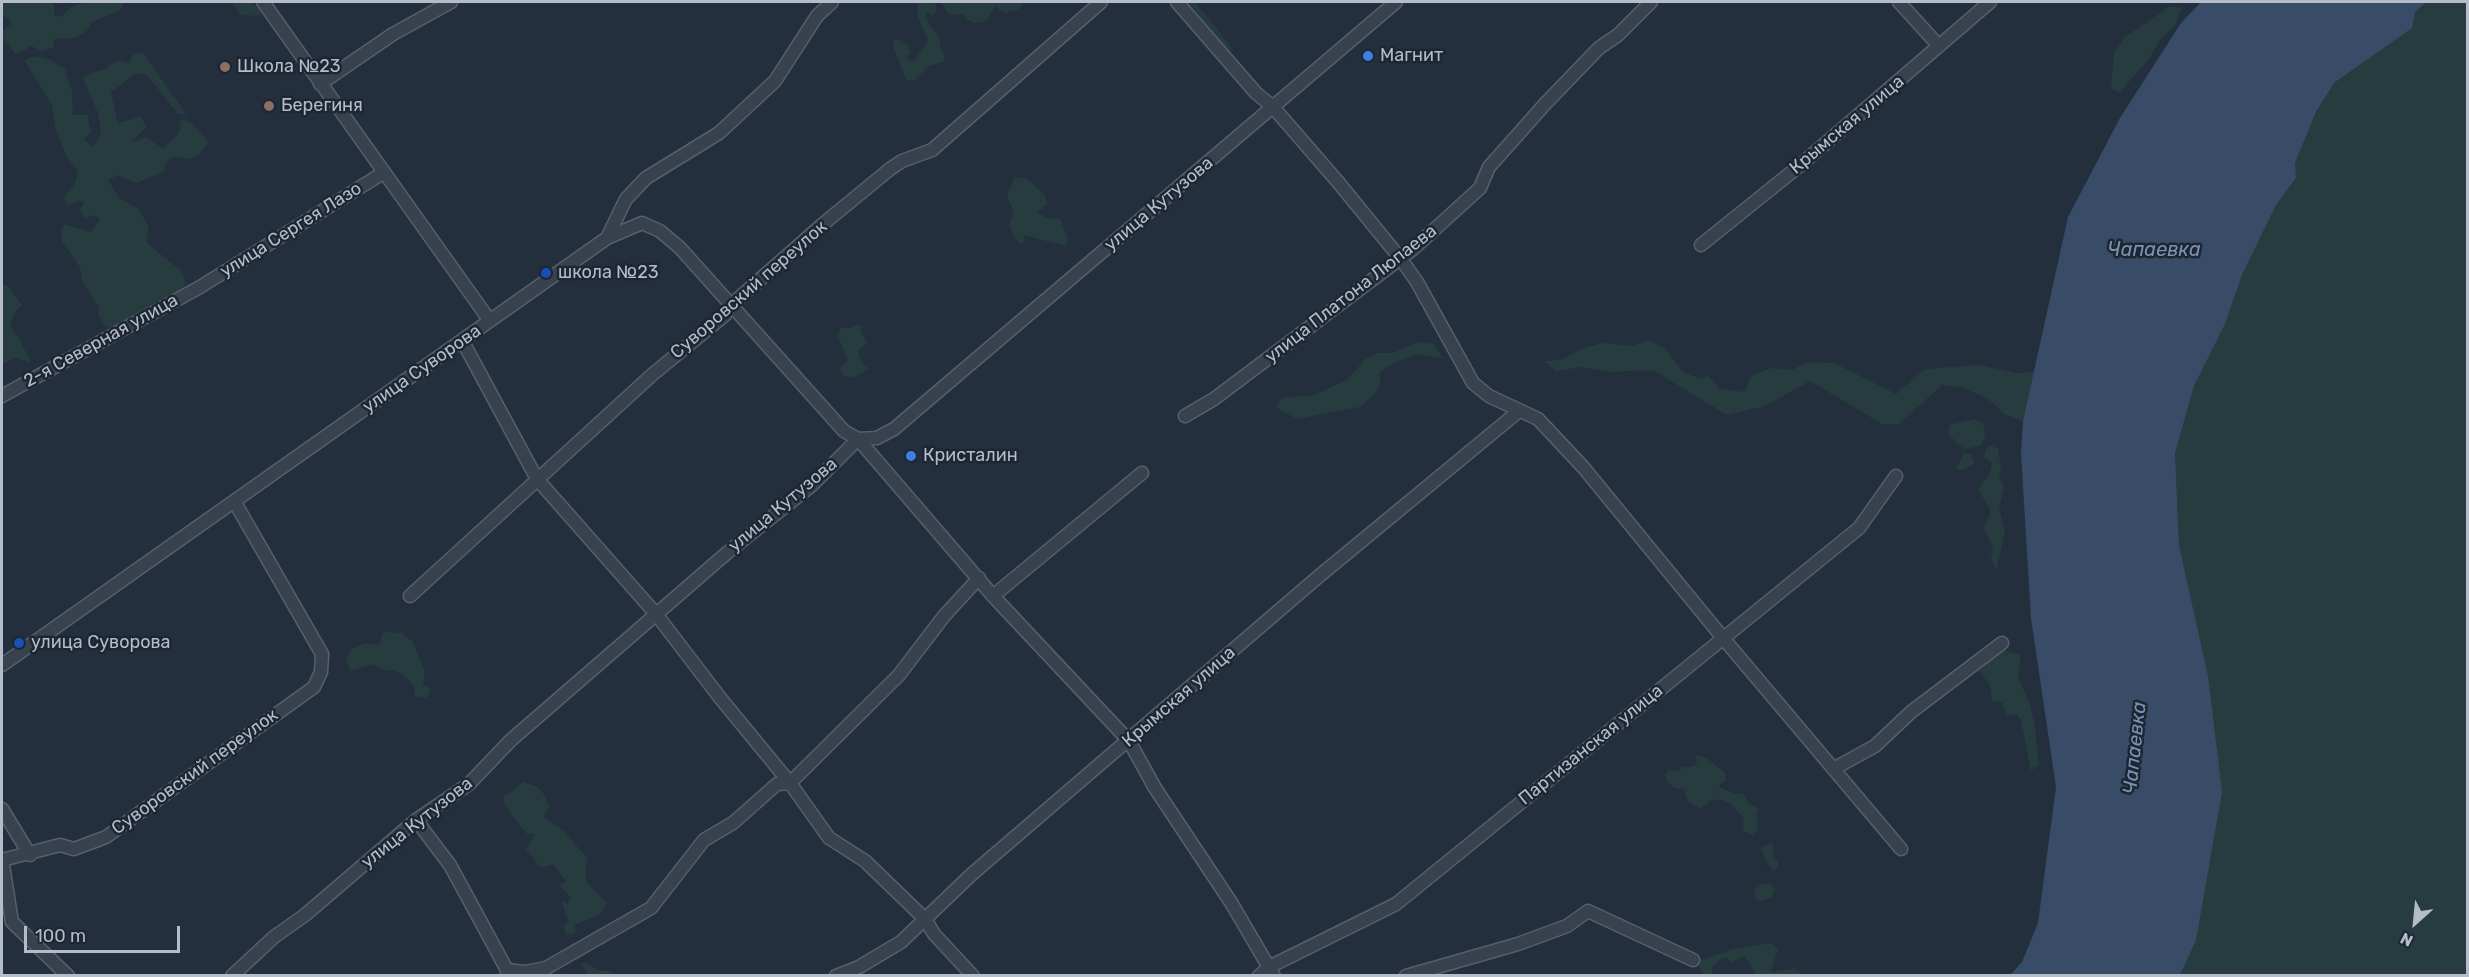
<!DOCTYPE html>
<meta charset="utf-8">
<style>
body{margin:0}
#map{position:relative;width:2469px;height:977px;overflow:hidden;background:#242f3e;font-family:Rubik,sans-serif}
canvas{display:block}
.frame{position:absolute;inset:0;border:3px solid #b4bcc9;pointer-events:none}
.north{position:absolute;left:2385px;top:893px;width:60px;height:60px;-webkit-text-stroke:4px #1d2633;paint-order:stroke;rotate:207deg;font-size:16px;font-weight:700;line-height:24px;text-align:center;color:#b4bcc9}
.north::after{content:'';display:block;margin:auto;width:21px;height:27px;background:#b4bcc9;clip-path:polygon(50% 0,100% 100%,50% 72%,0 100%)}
.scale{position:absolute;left:24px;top:926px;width:156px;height:27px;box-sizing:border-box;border:3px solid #b4bcc9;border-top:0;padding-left:8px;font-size:18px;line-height:21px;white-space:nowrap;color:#b4bcc9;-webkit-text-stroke:4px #1d2633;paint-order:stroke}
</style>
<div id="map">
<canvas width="2469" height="977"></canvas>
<div class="frame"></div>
<div class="north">N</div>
<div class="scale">100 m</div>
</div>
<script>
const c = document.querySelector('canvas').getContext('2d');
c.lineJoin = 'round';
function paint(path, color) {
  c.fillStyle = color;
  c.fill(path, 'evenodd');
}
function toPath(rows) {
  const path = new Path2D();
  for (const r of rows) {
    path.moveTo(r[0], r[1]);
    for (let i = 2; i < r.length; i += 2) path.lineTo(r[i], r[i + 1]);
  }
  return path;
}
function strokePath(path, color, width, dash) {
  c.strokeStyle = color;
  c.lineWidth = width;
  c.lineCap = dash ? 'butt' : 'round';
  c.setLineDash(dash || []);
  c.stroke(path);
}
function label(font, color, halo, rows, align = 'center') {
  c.font = font + ' Rubik,sans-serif';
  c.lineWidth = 5;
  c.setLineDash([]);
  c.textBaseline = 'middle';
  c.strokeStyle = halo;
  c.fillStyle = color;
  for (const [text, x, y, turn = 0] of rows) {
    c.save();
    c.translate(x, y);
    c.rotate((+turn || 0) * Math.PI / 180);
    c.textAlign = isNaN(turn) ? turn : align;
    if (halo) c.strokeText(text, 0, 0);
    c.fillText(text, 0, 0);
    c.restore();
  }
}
paint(toPath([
 [2,2,51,2,54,5,54,15,62,17,70,8,83,2,125,2,119,11,92,22,88,30,75,38,54,39,54,47,42,51,31,46,16,55,2,37,2,31,12,23,2,14],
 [231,2,250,2,261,10,260,16,241,15],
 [918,2,935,2,937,11,932,16,927,12,926,19,939,37,942,52,945,55,943,62,929,66,914,81,906,80,893,47,894,40,901,40,908,45,911,53,906,57,910,61,914,60,929,41,917,16],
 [941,2,1023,2,1018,11,1011,10,1006,14,995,6,986,21,975,23,966,19,963,14,949,15],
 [1188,2,1195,2,1232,48,1230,55],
 [2426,2,2467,2,2467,975,2180,975,2196,940,2208,676,2179,545,2175,453,2194,386,2225,324,2242,275,2276,205,2296,178,2295,163,2316,112,2334,83,2411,28,2415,12],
 [2169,7,2182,7,2176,24,2160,40,2148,60,2119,93,2111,88,2114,53,2125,37],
 [143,53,186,114,178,114,147,75,137,73,111,92,118,123,141,117,146,127,132,142,146,137,163,149,177,135,181,128,179,122,184,119,193,124,209,142,200,154,188,159,175,156,168,160,163,172,136,183,118,175,108,180,119,198,139,209,148,226,147,243,181,271,186,283,179,292,155,303,114,328,106,327,99,317,99,307,83,283,80,267,62,242,61,232,64,224,91,232,100,219,95,215,84,218,80,210,85,202,79,201,67,206,64,197,75,184,78,172,66,155,55,127,52,105,24,60,35,56,49,59,65,69,72,92,73,115,87,115,91,132,83,140,93,146,101,134,98,113,83,78,91,73,105,69,117,60,129,63,134,54],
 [1014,177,1027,179,1044,194,1048,203,1037,212,1047,218,1060,219,1068,238,1066,246,1023,235,1026,241,1020,243,1013,235,1009,225,1013,215,1012,207,1007,196],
 [2,284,9,287,22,305,15,312,10,326,21,342,31,363,15,358,2,364],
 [855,325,862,326,860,331,867,342,859,350,859,355,862,363,869,369,854,377,844,376,839,368,848,360,838,336,841,328,851,328],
 [1648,340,1666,349,1683,372,1701,379,1708,376,1720,389,1745,392,1751,376,1771,368,1792,370,1807,362,1834,363,1896,394,1925,369,1980,365,2017,373,2034,372,2023,421,2004,414,1987,398,1960,387,1942,385,1899,424,1882,424,1810,381,1765,406,1727,415,1653,370,1610,372,1582,367,1556,371,1543,361,1561,360,1582,349,1602,343,1632,346],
 [1419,342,1434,344,1443,358,1417,354,1393,363,1379,373,1381,380,1376,392,1360,407,1297,419,1275,407,1282,398,1315,395,1348,379,1366,358,1378,353,1393,353],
 [1975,419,1983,423,1985,436,1980,446,1964,449,1948,434,1949,425],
 [1993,444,1998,449,2001,468,1999,476,2004,488,1999,508,2005,532,1996,570,1991,558,1993,547,1983,528,1990,514,1989,507,1978,490,1990,472,1992,463,1984,458,1986,449],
 [1963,454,1971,454,1974,464,1963,470,1956,469],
 [383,632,402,633,413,642,425,672,423,684,431,690,426,698,415,696,414,686,404,675,393,670,383,670,373,664,351,671,345,660,352,649,364,643,380,644],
 [2001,650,2021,655,2018,678,2029,701,2035,727,2039,765,2031,771,2021,720,2016,714,2006,715,2002,702,1992,700,1990,685,1976,667],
 [1696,755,1705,757,1726,773,1725,781,1718,786,1734,794,1743,794,1748,802,1759,809,1756,812,1758,829,1753,835,1743,831,1744,819,1731,804,1720,799,1710,801,1700,809,1687,800,1684,789,1675,788,1667,782,1665,775,1669,769,1678,772,1683,767,1692,767,1697,763],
 [523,782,538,787,543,793,549,806,544,817,564,831,588,859,585,871,587,883,607,903,600,914,575,925,575,933,566,935,563,927,568,921,562,901,567,904,571,898,559,885,566,881,553,864,541,868,526,849,535,834,527,834,505,805,503,797],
 [1773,842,1773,855,1779,864,1774,871,1767,863,1761,848],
 [1762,883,1771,884,1775,889,1771,898,1760,901,1755,899,1755,890],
 [1771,943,1778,949,1771,972,1794,968,1802,972,1799,975,1757,975,1744,956,1732,962,1727,958,1721,959,1711,968,1713,975,1704,975,1698,965,1701,960,1733,949],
 [585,963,601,971,609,971,614,975,589,975,580,964]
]), '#263c3f');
paint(toPath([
 [2201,2,2426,2,2415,12,2412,28,2334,83,2316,112,2295,163,2296,178,2276,205,2242,275,2225,324,2194,386,2175,453,2179,545,2208,676,2222,792,2196,940,2180,975,2010,975,2022,962,2038,923,2056,787,2031,618,2021,453,2023,421,2068,217,2120,118,2181,23]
]), '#394c67');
const minor = toPath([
 [263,2,490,321],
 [1177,2,1256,93,1273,107,1338,182,1400,258,1417,282,1473,383,1489,396,1538,419,1583,467,1723,638,1901,849],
 [1899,2,1939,46],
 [320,84,393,34,451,2],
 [607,238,626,199,646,178,719,133,775,81,817,16,832,2],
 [1701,245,1798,167,1990,2],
 [463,342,537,479,656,614,721,699,790,783,829,838,865,861,925,919,934,934,973,976],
 [2,396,200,287,383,173],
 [1185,416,1214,399,1413,249,1480,188,1489,167,1545,104,1599,48,1618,35,1651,2],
 [410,596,653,374,725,315,730,306,823,224,890,169,902,161,932,150,1101,2],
 [993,596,1142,473],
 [2,665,607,238,642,223,660,231,680,248,844,431,858,439,993,596,1129,741,1155,788,1232,904,1274,976],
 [1835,768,1875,746,1911,712,2002,643],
 [2,809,30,855],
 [416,820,450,865,507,970],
 [2,859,12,922,68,976],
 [2,860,60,845,74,849,106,837,314,687,321,672,322,654,234,501],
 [232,976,274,937,305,915,416,820,469,784,511,740,728,552,811,486,858,439,877,438,894,429,1396,2],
 [507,976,507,970,525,972,546,968,651,908,704,840,733,823,777,784,790,783,899,675,944,616,979,578],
 [836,976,859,967,901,942,972,874,1318,577,1519,411],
 [1259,976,1269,967,1396,904,1859,528,1896,476],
 [1406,976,1518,944,1567,926,1588,911,1693,960]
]);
strokePath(minor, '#565f6c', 15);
strokePath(minor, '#38414e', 12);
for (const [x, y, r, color] of [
 [1368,56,6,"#3f7fe0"],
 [225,67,6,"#8d6e63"],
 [269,106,6,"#8d6e63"],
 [546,273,6,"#1a4fb4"],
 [911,456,6,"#3f7fe0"],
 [19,643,6,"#1a4fb4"]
]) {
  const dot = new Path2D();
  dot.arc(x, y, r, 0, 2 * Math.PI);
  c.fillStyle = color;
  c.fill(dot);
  strokePath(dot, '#1d2633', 2);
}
label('18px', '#b4bcc9', '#1d2633', [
 ["Магнит",1380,56],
 ["Школа №23",237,67],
 ["Берегиня",281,106],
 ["школа №23",558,273],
 ["Кристалин",923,456],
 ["улица Суворова",31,643]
], 'left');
label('18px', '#b4bcc9', '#1d2633', [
 ["Крымская улица",1847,125,-40],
 ["улица Кутузова",1159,204,-40],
 ["улица Сергея Лазо",291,230,-32],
 ["Суворовский переулок",749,290,-41],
 ["улица Платона Люпаева",1351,294,-38],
 ["2-я Северная улица",101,341,-29],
 ["улица Суворова",422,369,-35],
 ["улица Кутузова",783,505,-40],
 ["Крымская улица",1179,697,-41],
 ["Партизанская улица",1591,745,-39],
 ["Суворовский переулок",195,772,-36],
 ["улица Кутузова",417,823,-38]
]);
label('italic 20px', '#7c92b1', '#1d2633', [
 ["Чапаевка",2154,250],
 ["Чапаевка",2135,748,-84]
]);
</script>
